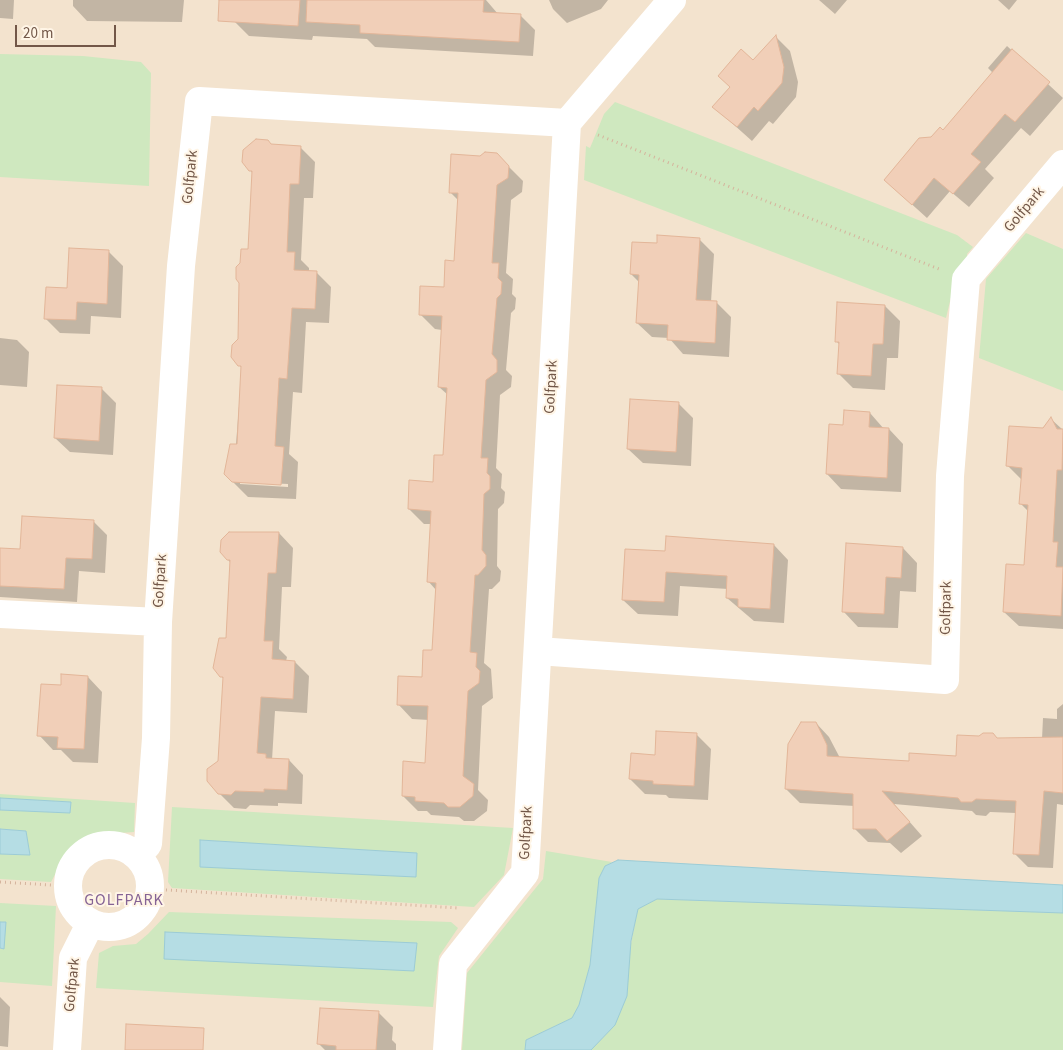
<!DOCTYPE html>
<style>
body{margin:0}
#map{position:relative;width:1063px;height:1050px;overflow:hidden;background:#fcf1e0;font-family:"Source Sans 3",sans-serif}
canvas{display:block}
.scale{position:absolute;left:15px;top:25px;width:101px;height:22px;box-sizing:border-box;border:2px solid #725748;border-top:0;padding-left:6px;font-size:15px;line-height:18px;white-space:nowrap;color:#725748;-webkit-text-stroke:4px #fff5e6;paint-order:stroke}
</style>
<div id="map">
<canvas width="1063" height="1050"></canvas>
<div class="scale">20 m</div>
</div>
<script>
const c = document.querySelector('canvas').getContext('2d');
c.lineJoin = 'round';
function paint(path, color) {
  c.fillStyle = color;
  c.fill(path, 'evenodd');
}
function toPath(rows) {
  const path = new Path2D();
  for (const r of rows) {
    if (r.length === 3) {
      path.moveTo(r[0] + r[2], r[1]);
      path.arc(r[0], r[1], r[2], 0, 2 * Math.PI);
      continue;
    }
    path.moveTo(r[0], r[1]);
    for (let i = 2; i < r.length; i += 2) path.lineTo(r[i], r[i + 1]);
  }
  return path;
}
function strokePath(path, color, width, dash) {
  c.strokeStyle = color;
  c.lineWidth = width;
  c.lineCap = dash ? 'butt' : 'round';
  c.setLineDash(dash || []);
  c.stroke(path);
}
function label(font, color, halo, rows, align = 'center') {
  c.font = font + ' "Source Sans 3",sans-serif';
  c.lineWidth = 4;
  c.setLineDash([]);
  c.textBaseline = 'middle';
  c.strokeStyle = halo;
  c.fillStyle = color;
  for (const [text, x, y, turn = 0] of rows) {
    c.save();
    c.translate(x, y);
    c.rotate((+turn || 0) * Math.PI / 180);
    c.textAlign = isNaN(turn) ? turn : align;
    if (halo) c.strokeText(text, 0, 0);
    c.fillText(text, 0, 0);
    c.restore();
  }
}
paint(toPath([
 [0,0,1063,0,1063,921,646,1050,0,1050]
]), '#f3e3ce');
paint(toPath([
 [0,54,83,56,141,62,151,73,149,186,0,177],
 [615,102,957,235,973,247,967,254,968,264,953,289,946,318,584,180,586,146,590,148,604,114],
 [1026,233,1063,249,1063,391,979,358,986,279],
 [0,794,135,803,134,832,90,835,67,852,51,882,0,879,0,854,30,855,26,831,0,829,0,810,70,813,71,802,0,798],
 [172,807,513,828,504,875,474,907,172,888,168,882],
 [201,840,416,853,201,867],
 [546,851,612,862,605,866,599,878,590,965,579,1005,572,1018,526,1040,525,1050,462,1050,467,973,543,879],
 [657,899,1063,913,1063,1050,591,1050,615,1025,638,908],
 [0,903,56,906,52,986,0,982,0,948,3,949,5,922,0,922],
 [169,912,451,922,458,928,439,956,433,1007,96,988,99,953,113,946,136,944,148,934]
]), '#cfe8bf');
const water = toPath([
 [0,798,71,802,70,813,0,810,0,798],
 [0,829,26,831,30,855,0,854,0,829],
 [200,840,417,853,416,877,200,867,200,840],
 [618,860,1063,885,1063,913,657,899,638,909,631,941,627,996,615,1025,591,1050,525,1050,526,1040,572,1018,579,1005,590,965,599,878,605,866,618,860],
 [0,922,6,922,4,949,0,948,0,922],
 [165,932,417,943,414,971,164,959,165,932]
]);
paint(water, '#b5dde4');
strokePath(water, '#9cccd6', 1);
paint(toPath([
 [0,0,14,0,13,19,0,18],
 [73,0,184,0,182,22,87,21,73,6],
 [236,0,486,0,498,14,520,15,535,30,533,56,375,47,367,39,313,36,312,40,249,36,235,22],
 [549,0,608,0,601,9,567,23,553,9],
 [819,0,847,0,835,14],
 [998,0,1017,0,1009,10],
 [776,37,790,51,798,82,796,97,773,124,769,121,752,141,714,107],
 [1007,46,1063,98,1030,136,1021,128,985,169,994,178,969,207,950,191,927,218,885,180,932,138,943,132,993,73,988,68],
 [271,145,300,147,315,162,313,198,304,198,301,260,309,268,309,272,317,273,331,287,329,323,306,322,302,393,293,392,289,454,298,462,296,499,248,497,233,482,242,368,239,365,239,340,249,251,253,174,250,170],
 [240,482,288,484,288,487,240,484],
 [496,154,523,181,522,192,511,200,506,273,513,279,512,294,516,298,515,309,511,313,506,370,512,376,511,387,500,395,496,468,502,474,501,488,505,492,504,503,498,509,497,566,501,571,500,581,492,589,489,589,484,663,491,669,493,698,482,706,478,790,488,800,487,811,474,821,464,821,459,817,431,815,427,811,418,811,403,796,427,765,429,720,412,719,398,704,423,678,433,652,436,590,428,581,432,524,424,524,409,509,434,483,444,456,448,395,439,387,442,330,435,329,420,314,445,289,455,262,459,201,450,192,481,157],
 [699,239,714,254,711,302,716,302,731,317,729,357,683,354,669,338,652,337,637,323,640,283,631,274],
 [109,252,123,266,121,318,91,316,90,334,60,333,45,318,68,290],
 [885,306,900,321,898,358,887,358,885,390,853,388,839,374,840,345,836,341],
 [0,338,17,340,29,352,27,387,0,385],
 [101,388,116,403,113,455,70,452,55,438],
 [679,404,693,418,691,466,643,463,628,449],
 [870,413,884,429,889,429,903,444,901,492,841,489,827,474,844,426],
 [1051,419,1063,430,1063,629,1019,626,1004,612,1025,566,1028,511,1021,504,1022,480,1008,466],
 [94,522,107,535,105,573,79,571,77,602,0,597,0,550,21,551],
 [279,533,293,548,291,587,282,587,279,649,287,657,286,661,295,662,309,676,307,713,275,711,272,760,289,760,303,775,302,804,278,803,278,806,250,805,246,809,234,808,219,793,224,679,221,676,227,640,231,563,228,560],
 [774,545,788,560,784,623,754,621,727,598,728,589,680,586,678,616,638,614,623,600,666,553],
 [903,548,917,563,916,592,900,591,898,628,858,627,844,612],
 [88,677,102,692,98,763,73,762,61,750,53,750,39,735,62,687],
 [1063,704,1063,805,1057,804,1053,868,1028,867,1014,853,1016,813,990,812,986,816,976,815,972,811,894,804,922,836,901,853,890,843,868,842,854,828,855,806,800,803,786,789,816,723,829,737,840,758,910,762,957,757,997,739,1042,739,1043,718,1057,719,1057,709],
 [696,734,711,749,708,800,669,798,666,795,645,794,630,779,656,756],
 [0,997,10,1007,8,1047,0,1046],
 [378,1012,393,1027,392,1040,396,1044,396,1050,325,1050,319,1044]
]), '#0003');
const building = toPath([
 [219,0,300,0,298,26,218,21,219,0],
 [307,0,484,0,483,12,521,14,519,42,360,33,360,25,306,22,307,0],
 [776,35,784,67,782,83,758,111,754,107,737,127,712,107,730,87,718,76,741,49,753,60,776,35],
 [1012,49,1050,82,1015,122,1005,114,971,154,981,162,953,194,934,178,912,205,884,180,919,138,931,137,940,127,943,130,1012,49],
 [256,139,268,140,271,144,301,146,299,184,290,184,287,252,295,252,294,270,317,271,315,309,292,308,287,379,279,378,275,446,284,447,281,485,232,482,224,474,230,444,237,444,241,366,238,366,231,357,232,345,238,339,239,283,236,279,236,267,240,263,241,249,248,249,252,171,249,171,242,162,243,150,256,139],
 [485,152,497,153,509,166,508,178,497,185,492,263,499,263,498,278,502,282,501,294,497,298,492,354,497,360,497,372,486,380,481,458,488,458,487,473,490,476,490,489,484,494,482,550,486,555,486,566,478,575,475,575,470,652,477,653,476,667,480,671,479,683,468,691,463,776,474,784,473,796,460,807,448,807,444,803,415,801,415,797,402,796,403,761,425,763,428,706,397,705,398,676,422,677,423,650,432,650,436,583,427,582,431,511,408,509,409,480,433,482,434,455,443,455,447,388,438,387,442,316,419,315,420,286,444,287,445,260,454,261,458,193,449,193,451,154,480,156,485,152],
 [657,235,700,238,696,300,717,301,715,343,667,340,668,325,636,323,639,275,630,274,632,242,657,243,657,235],
 [69,248,109,250,107,304,77,302,76,320,44,319,46,287,67,288,69,248],
 [837,302,885,305,883,344,873,344,871,376,837,374,839,342,835,342,837,302],
 [57,385,102,387,99,441,54,438,57,385],
 [630,399,679,402,676,452,627,449,630,399],
 [844,410,870,412,869,427,889,428,887,478,826,474,829,424,843,425,844,410],
 [1051,417,1057,429,1063,429,1062,470,1057,470,1053,542,1058,542,1056,567,1063,567,1061,616,1003,612,1006,564,1024,565,1028,505,1019,504,1022,468,1006,466,1009,426,1043,428,1051,417],
 [22,516,94,520,92,559,66,558,64,589,0,586,0,548,20,549,22,516],
 [229,532,279,532,276,573,268,573,264,641,273,641,272,659,295,661,293,699,261,697,257,753,266,754,266,758,289,759,287,790,264,789,264,792,235,791,231,795,218,794,207,781,207,769,218,761,223,677,220,677,213,668,219,638,226,638,230,560,227,560,220,552,221,540,229,532],
 [666,536,774,544,770,609,738,607,738,599,726,598,727,576,666,572,664,602,622,600,625,549,665,551,666,536],
 [846,543,903,547,901,578,886,577,884,614,842,612,846,543],
 [61,674,88,676,84,749,57,748,58,737,37,736,41,684,61,685,61,674],
 [801,722,816,722,827,745,827,756,909,761,909,753,956,756,957,735,979,736,983,733,993,733,997,738,1063,737,1063,793,1044,791,1039,855,1013,854,1016,801,976,799,972,802,961,802,958,798,882,791,910,822,887,841,876,829,853,829,853,794,785,789,788,744,801,722],
 [656,731,697,733,694,786,653,784,653,781,629,779,631,753,655,755,656,731],
 [320,1008,379,1011,376,1050,336,1050,336,1046,317,1044,320,1008],
 [126,1024,204,1028,203,1050,125,1050,126,1024]
]);
paint(building, '#f1cfb8');
strokePath(building, '#e3b699', 1);
strokePath(toPath([
 [598,135,939,269],
 [0,882,68,886],
 [151,889,458,908]
]), '#d5b39c', 3, [1, 4]);
strokePath(toPath([
 [0,614,158,622],
 [538,651,945,680,950,476,966,279,1063,164],
 [109,886,41],
 [138,855,148,844,156,738,158,622,181,266,199,101,567,123],
 [67,1050,73,958,90,924],
 [447,1050,453,964,525,873,567,123,672,0]
]), '#fff', 28);
label('15px', '#725748', '#fff5e6', [
 ["Golfpark",191,177,-84],
 ["Golfpark",1025,210,-50],
 ["Golfpark",552,387,-87],
 ["Golfpark",161,581,-86],
 ["Golfpark",947,608,-89],
 ["Golfpark",527,833,-87],
 ["Golfpark",73,985,-84]
]);
c.letterSpacing = '1px';
label('16px', '#856395', '#fff5e6', [
 ["GOLFPARK",124,901]
]);
c.letterSpacing = '0px';
</script>
